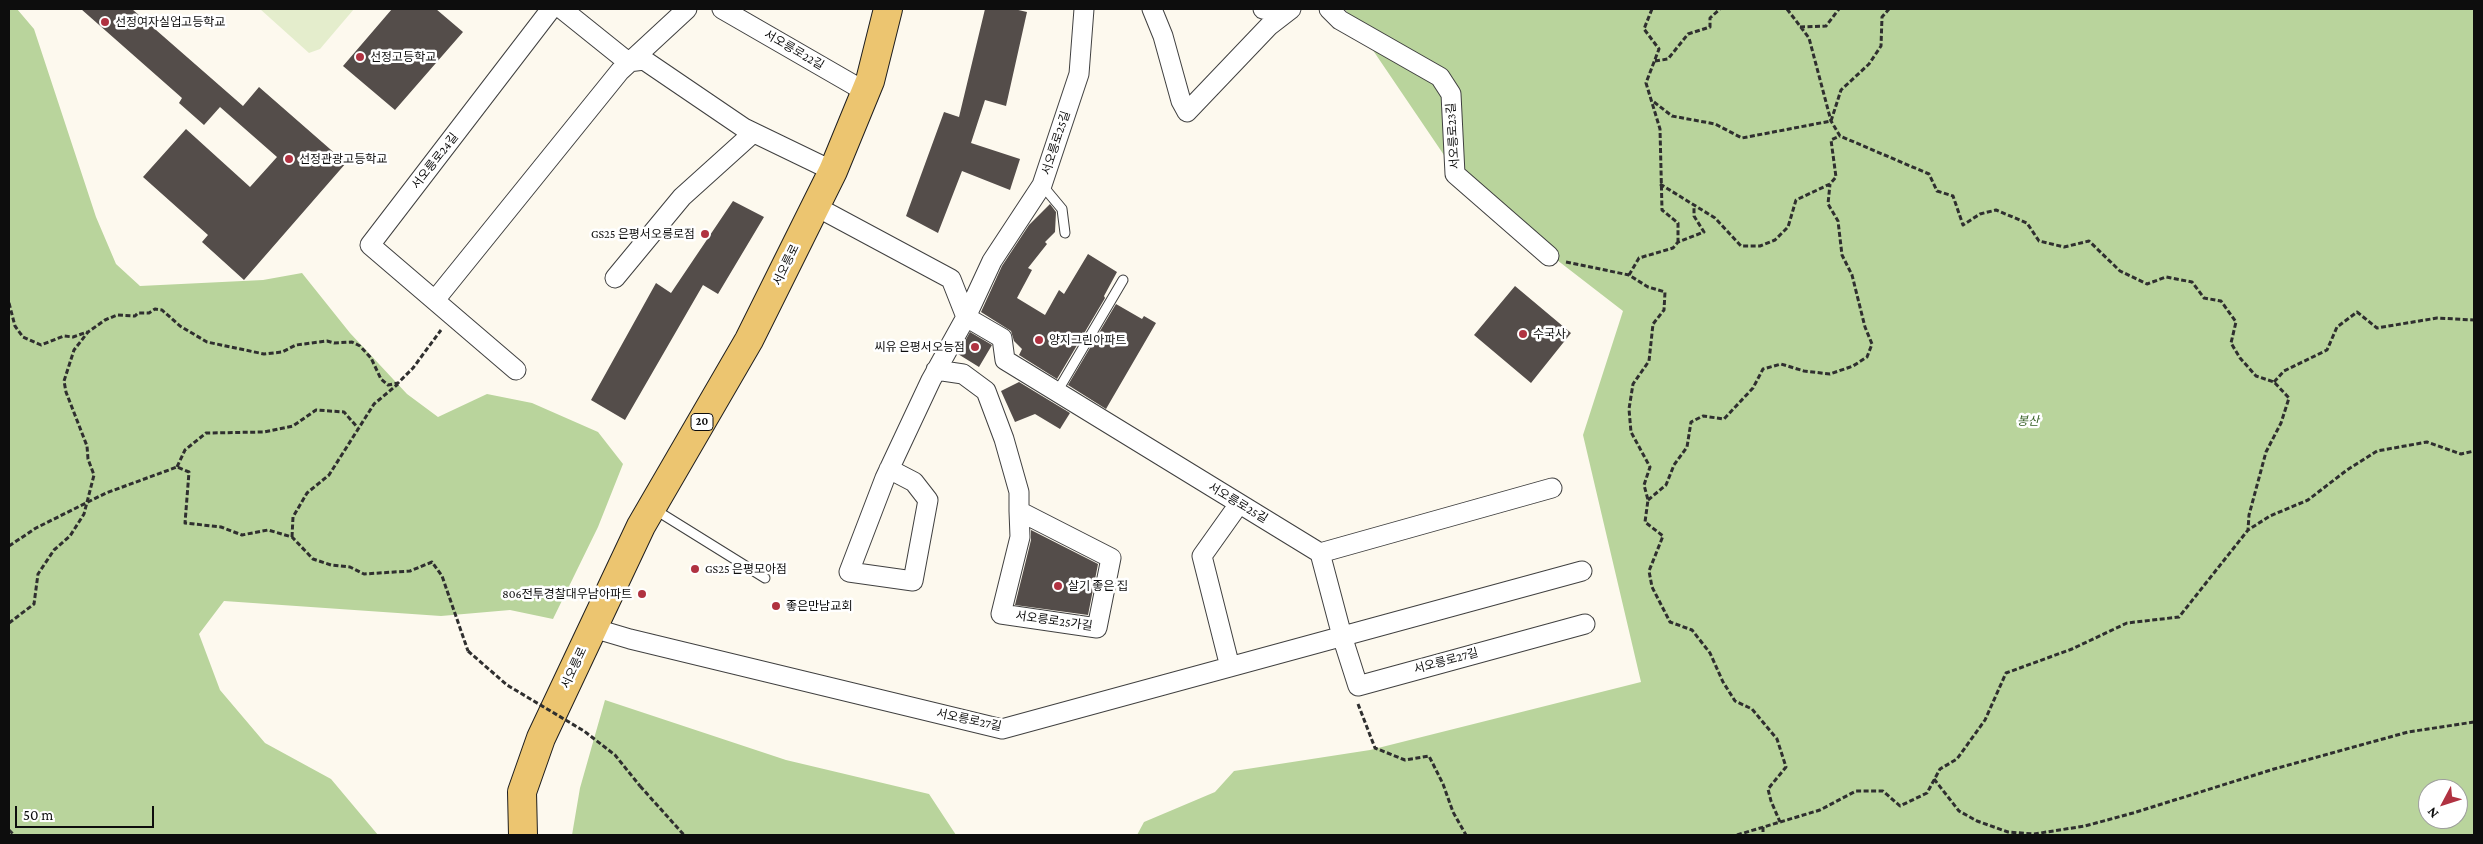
<!DOCTYPE html>
<meta charset="utf-8">
<style>
body{margin:0}
#map{position:relative;width:2483px;height:844px;overflow:hidden;background:#fdf9ee;font-family:"Crimson Pro",serif}
canvas{display:block}
.frame{position:absolute;inset:0;border:10px solid #0d0d0d;pointer-events:none}
.north{position:absolute;left:2418px;top:779px;width:50px;height:50px;box-sizing:border-box;background:#fff;border:1px solid #9e9e9e;border-radius:50%;rotate:230deg;font-size:14px;font-weight:700;line-height:20px;text-align:center;color:#0d0d0d}
.north::after{content:'';display:block;margin:auto;width:18px;height:22px;background:#b03241;clip-path:polygon(50% 0,100% 100%,50% 72%,0 100%)}
.scale{position:absolute;left:15px;top:806px;width:139px;height:22px;box-sizing:border-box;border:2px solid #0d0d0d;border-top:0;padding-left:6px;font-size:15px;line-height:18px;white-space:nowrap;color:#0d0d0d;-webkit-text-stroke:4px #fff;paint-order:stroke}
</style>
<div id="map">
<canvas width="2483" height="844"></canvas>
<div class="frame"></div>
<div class="north">N</div>
<div class="scale">50 m</div>
</div>
<script>
const c = document.querySelector('canvas').getContext('2d');
c.lineJoin = 'round';
function paint(path, color) {
  c.fillStyle = color;
  c.fill(path, 'evenodd');
}
function toPath(rows) {
  const path = new Path2D();
  for (const r of rows) {
    path.moveTo(r[0], r[1]);
    for (let i = 2; i < r.length; i += 2) path.lineTo(r[i], r[i + 1]);
  }
  return path;
}
function strokePath(path, color, width, dash) {
  c.strokeStyle = color;
  c.lineWidth = width;
  c.lineCap = dash ? 'butt' : 'round';
  c.setLineDash(dash || []);
  c.stroke(path);
}
function label(font, color, halo, rows, align = 'center') {
  c.font = font + ' "Crimson Pro","Noto Sans KR",serif';
  c.lineWidth = 5;
  c.setLineDash([]);
  c.textBaseline = 'middle';
  c.strokeStyle = halo;
  c.fillStyle = color;
  for (const [text, x, y, turn = 0] of rows) {
    c.save();
    c.translate(x, y);
    c.rotate((+turn || 0) * Math.PI / 180);
    c.textAlign = isNaN(turn) ? turn : align;
    if (halo) c.strokeText(text, 0, 0);
    c.fillText(text, 0, 0);
    c.restore();
  }
}
paint(toPath([
 [9,9,17,9,34,29,96,217,116,264,140,286,263,280,302,273,350,333,407,394,438,417,487,394,532,403,598,432,623,464,598,527,553,619,510,610,441,616,224,601,199,634,220,690,265,743,331,779,378,835,9,835],
 [1345,9,2474,9,2474,835,1137,835,1144,822,1215,792,1234,771,1370,750,1641,682,1583,435,1623,311,1469,192],
 [2428,789,2458,789,2458,819,2428,819],
 [605,700,786,760,929,794,956,835,572,835,580,788]
]), '#b9d49c');
paint(toPath([
 [260,9,354,9,320,49,309,53]
]), '#e4edcc');
paint(toPath([
 [81,9,132,9,243,106,259,87,346,163,244,280,202,242,208,235,143,177,186,129,250,187,277,157,220,107,204,125,179,103,182,98],
 [392,9,436,9,463,32,395,110,343,66],
 [985,9,1014,9,1027,12,1006,106,985,100,971,143,1020,159,1010,190,962,171,938,233,906,216,944,112,959,117],
 [733,201,764,217,718,294,703,285,625,420,591,400,656,283,671,293],
 [1050,204,1056,212,1055,232,1045,242,1047,244,1028,268,1032,270,1017,298,1045,315,1059,290,1064,294,1088,254,1117,272,1104,296,1105,298,1057,379,1019,355,1022,349,1014,341,1011,331,981,312,1002,266,1029,225],
 [1515,286,1571,333,1531,383,1474,335],
 [1116,304,1142,319,1144,316,1156,323,1106,409,1068,385],
 [970,332,992,345,979,367,958,354],
 [1019,382,1070,413,1060,429,1035,414,1015,422,1001,391],
 [1031,530,1098,564,1088,615,1015,605,1031,540]
]), '#544d4a');
const service = toPath([
 [1042,185,1062,209,1065,233],
 [1057,392,1123,280],
 [654,509,765,578]
]);
const minor = toPath([
 [562,9,628,62,644,60,744,128,833,171],
 [722,9,866,92],
 [1152,9,1163,36,1181,101,1187,112,1269,26,1291,9],
 [1263,9,1284,14],
 [1329,9,1340,20,1440,77,1451,94,1455,174,1549,256],
 [815,206,951,279,966,317,1002,338,1005,360,1320,553,1552,488],
 [615,278,682,197,753,133],
 [435,300,620,71,687,9],
 [516,370,370,245,551,9],
 [936,370,963,374,986,391,1004,439,1019,492,1019,511,1020,537,1001,614,1097,628,1111,558,1019,511],
 [889,469,914,482,928,500,913,581,849,572,885,478,931,380,966,317,992,261,1042,185,1079,74,1084,9],
 [1320,553,1342,636,1358,686,1585,624],
 [593,628,630,639,1002,729,1582,571],
 [1230,667,1202,556,1239,504]
]);
const primary = toPath([
 [523,835,522,792,541,738,641,526,749,340,833,171,870,81,888,9]
]);
strokePath(service, '#404040', 11);
strokePath(minor, '#404040', 21);
strokePath(primary, '#1e1e1e', 30);
strokePath(toPath([
 [1652,9,1644,29,1659,49,1646,83,1660,129,1662,210,1678,223,1678,242],
 [1787,9,1809,38,1831,121,1840,136,1929,174,1937,191,1953,196,1963,225,1980,214,1996,210,2027,223,2039,241,2064,247,2089,241,2120,271,2147,284,2166,277,2192,282,2204,298,2221,301,2236,322,2231,343,2240,358,2256,376,2274,382,2289,398,2281,423,2266,452,2249,515,2248,530],
 [1800,27,1826,26,1839,9],
 [1655,61,1668,59,1688,34,1710,27,1710,18,1720,9],
 [1654,102,1672,116,1715,124,1742,138,1831,121],
 [1831,121,1841,90,1869,64,1881,46,1882,17,1889,9],
 [1660,184,1715,218,1741,246,1760,246,1775,240,1788,227,1796,200,1830,184,1836,177,1831,140,1840,136],
 [1566,262,1629,275,1648,287,1665,292,1664,310,1653,324,1649,361,1633,384,1629,409,1631,432,1650,467,1644,485,1648,500,1645,522,1663,536,1649,571,1652,587,1670,622,1692,630,1710,653,1723,682,1735,701,1752,709,1777,739,1786,767,1768,789,1771,801,1780,822],
 [1629,275,1639,258,1673,248,1678,242,1704,232,1694,216,1694,205],
 [9,303,15,326,23,337,41,345,64,336,73,337,87,332],
 [2274,382,2284,371,2327,350,2337,327,2357,312,2377,328,2437,318,2474,320],
 [177,467,185,450,206,433,264,432,293,426,316,410,344,412,358,428],
 [1648,500,1666,485,1674,465,1687,447,1691,422,1703,416,1724,419,1753,388,1763,369,1781,364,1804,371,1830,374,1853,366,1867,357,1872,344,1865,327,1852,275,1842,255,1838,221,1828,204,1830,184],
 [292,537,293,517,307,493,329,475,374,404,398,384],
 [9,546,36,528,106,493,177,467,189,472,185,523,221,527,242,535,268,530,292,537,313,559,331,565,350,567,364,574,410,571,432,562,442,576,468,651],
 [9,623,34,604,38,574,54,550,70,536,84,514,94,475,88,459,87,446,66,392,64,381,74,350,88,332,105,320,117,315,135,316,138,313,149,313,155,309,162,310,180,326,207,342,264,354,282,352,296,345,327,341,334,343,352,342,360,346,371,358,381,379,388,385,398,383,413,368,441,330],
 [1358,704,1375,748,1405,760,1429,756,1443,784,1453,812,1466,835],
 [1934,779,1959,811,1977,821,2008,832,2034,834,2085,826,2133,813,2274,769,2408,732,2474,722],
 [640,786,684,835],
 [1763,827,1763,835],
 [9,830,14,835],
 [1737,835,1820,810,1856,791,1883,791,1900,806,1927,793,1940,769,1957,759,1985,720,2006,673,2072,649,2127,623,2179,617,2248,530,2270,516,2308,500,2347,470,2377,451,2427,442,2461,454,2474,451]
]), '#2f2f2f', 3, [5, 2.5]);
strokePath(service, '#fff', 9);
strokePath(minor, '#fff', 19);
strokePath(primary, '#ecc570', 28);
strokePath(toPath([
 [468,651,507,685,584,731,615,755,640,786]
]), '#2f2f2f', 3, [5, 2.5]);
for (const [x, y, r, color] of [
 [105,22,5,"#b03241"],
 [360,57,5,"#b03241"],
 [289,159,5,"#b03241"],
 [705,234,5,"#b03241"],
 [1523,334,5,"#b03241"],
 [1039,340,5,"#b03241"],
 [975,347,5,"#b03241"],
 [695,569,5,"#b03241"],
 [1058,586,5,"#b03241"],
 [642,594,5,"#b03241"],
 [776,606,5,"#b03241"]
]) {
  const dot = new Path2D();
  dot.arc(x, y, r, 0, 2 * Math.PI);
  c.fillStyle = color;
  c.fill(dot);
  strokePath(dot, '#fff', 2);
}
for (const [x, y, w] of [
 [702,422,22]
]) {
  const box = new Path2D();
  box.roundRect(x - w / 2, y - 8.5, w, 17, 4);
  c.fillStyle = '#fff';
  c.fill(box);
  strokePath(box, '#0d0d0d', 1);
}
label('bold 11px', '#0d0d0d', null, [
 ["20",702,422]
]);
label('12px', '#0d0d0d', '#fff', [
 ["선정여자실업고등학교",115,22],
 ["선정고등학교",370,57],
 ["선정관광고등학교",299,159],
 ["GS25 은평서오릉로점",695,234,"right"],
 ["수국사",1533,334],
 ["양지그린아파트",1049,340],
 ["씨유 은평서오능점",965,347,"right"],
 ["GS25 은평모아점",705,569],
 ["살기 좋은 집",1068,586],
 ["806전투경찰대우남아파트",632,594,"right"],
 ["좋은만남교회",786,606]
], 'left');
label('12px', '#0d0d0d', '#fff', [
 ["서오릉로22길",794,50,30],
 ["서오릉로23길",1453,136,-94],
 ["서오릉로25길",1056,143,-72],
 ["서오릉로24길",435,161,-52],
 ["서오릉로",786,265,-64],
 ["서오릉로25길",1238,503,31],
 ["서오릉로25가길",1054,621,8],
 ["서오릉로27길",1446,661,-15],
 ["서오릉로",574,668,-65],
 ["서오릉로27길",969,720,12]
]);
label('italic 12px', '#345e23', '#fff', [
 ["봉산",2028,421]
]);
</script>
